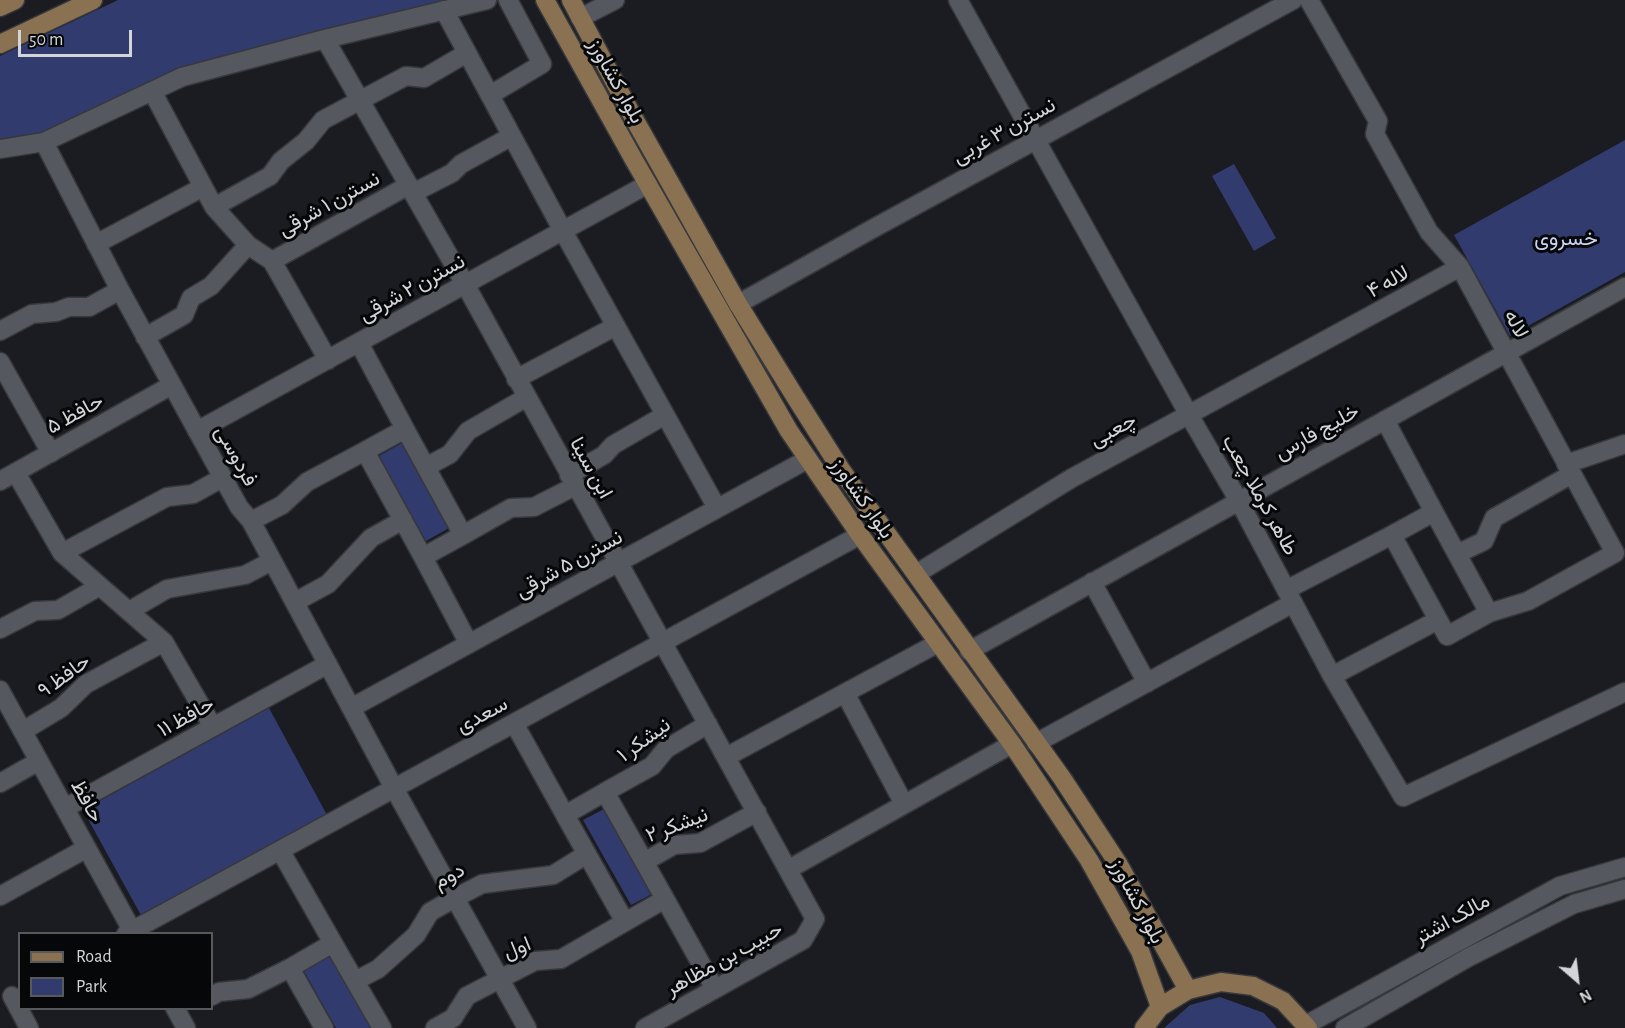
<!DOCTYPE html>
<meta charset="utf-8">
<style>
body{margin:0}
#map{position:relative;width:1625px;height:1028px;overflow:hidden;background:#1a1c22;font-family:"Alegreya Sans",sans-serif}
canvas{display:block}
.legend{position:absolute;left:18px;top:932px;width:195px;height:78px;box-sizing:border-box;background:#060709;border:2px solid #58595c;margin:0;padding:8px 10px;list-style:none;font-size:18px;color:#d3d5d9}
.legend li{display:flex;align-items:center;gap:12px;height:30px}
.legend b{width:30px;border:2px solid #58595c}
.north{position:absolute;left:1547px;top:950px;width:60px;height:60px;-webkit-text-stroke:4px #060709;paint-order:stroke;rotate:152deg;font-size:16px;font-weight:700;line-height:24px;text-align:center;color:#d3d5d9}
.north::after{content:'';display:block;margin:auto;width:21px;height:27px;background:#d3d5d9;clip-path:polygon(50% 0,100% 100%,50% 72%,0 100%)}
.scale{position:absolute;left:18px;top:30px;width:114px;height:27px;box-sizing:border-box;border:3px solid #d3d5d9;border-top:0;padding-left:8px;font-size:18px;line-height:21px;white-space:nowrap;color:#d3d5d9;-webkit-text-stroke:4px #060709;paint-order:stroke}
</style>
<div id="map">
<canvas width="1625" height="1028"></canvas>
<ul class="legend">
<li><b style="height:8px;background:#897152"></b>Road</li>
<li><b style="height:16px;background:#323b6e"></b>Park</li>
</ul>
<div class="north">N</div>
<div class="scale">50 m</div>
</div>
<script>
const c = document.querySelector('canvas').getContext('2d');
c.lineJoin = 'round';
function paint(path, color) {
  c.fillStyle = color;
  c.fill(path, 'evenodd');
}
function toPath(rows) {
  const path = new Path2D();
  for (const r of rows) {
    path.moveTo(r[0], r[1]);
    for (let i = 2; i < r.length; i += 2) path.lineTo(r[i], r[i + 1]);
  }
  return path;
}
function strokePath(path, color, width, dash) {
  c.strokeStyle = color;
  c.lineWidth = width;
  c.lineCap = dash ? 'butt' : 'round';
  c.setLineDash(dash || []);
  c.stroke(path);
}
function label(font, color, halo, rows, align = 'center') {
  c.font = font + ' "Alegreya Sans",Vazirmatn,sans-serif';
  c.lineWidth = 6;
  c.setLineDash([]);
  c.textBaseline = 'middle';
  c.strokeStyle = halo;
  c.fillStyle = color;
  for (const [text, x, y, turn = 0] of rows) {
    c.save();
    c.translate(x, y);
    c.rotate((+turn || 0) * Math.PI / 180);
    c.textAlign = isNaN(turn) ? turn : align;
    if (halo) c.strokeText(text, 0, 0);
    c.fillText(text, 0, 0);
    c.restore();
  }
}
paint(toPath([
 [118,0,453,0,186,67,42,138,0,143,0,56],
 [1625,140,1625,272,1510,336,1454,235],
 [1234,164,1276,238,1254,251,1212,176],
 [402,443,449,528,426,541,379,456],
 [269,708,327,815,142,917,83,810],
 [604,809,652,894,631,905,583,820],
 [330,956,371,1028,336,1028,304,971],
 [1220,997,1264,1013,1277,1028,1164,1028,1190,1005]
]), '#323b6e');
const minor = toPath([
 [958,0,1189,415,1239,501,1332,676,1403,797,1625,692],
 [1309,0,1378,121,1375,134,1429,232,1460,267,1615,553,1528,601,1489,613,1447,636,1392,535,1434,512,1489,613],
 [444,10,563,231,717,508],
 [580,18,615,0],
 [325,39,465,284,815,919,803,940,645,1028],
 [152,91,214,207,248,245,272,261,328,360],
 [490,95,542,64,508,0],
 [44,142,120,290,239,507,251,521,394,788,527,1028],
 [0,149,44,142,182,77,325,39,487,0],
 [413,193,452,173,461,164,512,136],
 [214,207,270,176,281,161,306,141,323,120,406,76,424,78,467,53],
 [96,244,203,187],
 [272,261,409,185],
 [738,304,874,228,1293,0],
 [0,331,32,314,56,312,69,307,89,307,120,290],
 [145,337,184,315,191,298,211,286,248,245],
 [359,343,405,429],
 [0,362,51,453],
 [516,379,616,326],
 [1385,420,1434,512],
 [197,431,648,184],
 [1566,464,1625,444],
 [426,467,450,454,468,431,527,397],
 [16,473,62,553,164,642,213,727],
 [569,475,604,455,613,445,665,415],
 [0,481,172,385],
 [251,521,282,505,307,482,365,451],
 [463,535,405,429,365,451,423,557,463,535,511,508,534,507,575,486],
 [62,553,167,497,193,494,222,478],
 [1457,554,1484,541,1494,518,1572,474],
 [423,557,469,644],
 [916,574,1072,478,1460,267],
 [1092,582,1147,683],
 [1286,590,1392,535],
 [295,602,328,584,371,538,403,520],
 [129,611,167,589,245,575,272,561],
 [0,629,35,611,58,610,100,586],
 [969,651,1625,287],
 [1332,676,1438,620],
 [0,690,134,934],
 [845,693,904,804],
 [351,708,808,459],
 [514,723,565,815],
 [23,731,61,708,86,684,164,642],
 [1036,743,1293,603],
 [726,757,938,643],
 [0,783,39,761],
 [605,792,652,766,666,749,708,724],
 [65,808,328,664],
 [280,850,333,943],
 [644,862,674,845,700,843,757,812],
 [789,869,1012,744],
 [0,896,87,848],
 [665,899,625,922,565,815,605,792,665,899,715,989],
 [126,934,860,535],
 [355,981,378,969,416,935,430,912,455,898,482,884,553,875,587,854],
 [12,996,29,1028],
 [212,996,219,992,248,989,290,968],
 [175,1008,186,1028],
 [1306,1025,1560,886,1625,867],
 [324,1028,290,968,333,943,382,1028],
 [435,1028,453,1018,467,996,535,961,561,959,625,922],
 [1345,1028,1469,957,1574,904,1625,889]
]);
const major = toPath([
 [545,0,634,160,789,431,860,535,1012,744,1089,860,1140,951,1160,1007],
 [571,0,632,115,738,304,794,395,842,471,1062,778,1119,865,1188,990],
 [0,7,15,0],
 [0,44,93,0],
 [1144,1028,1160,1007,1188,990,1221,982,1253,986,1283,1001,1308,1028]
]);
strokePath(minor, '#37383c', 21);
strokePath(major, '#37383c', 21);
strokePath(minor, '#565860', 18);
strokePath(major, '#897152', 18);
label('21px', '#d3d5d9', '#060709', [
 ["بلوار کشاورز",616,81,61],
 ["نسترن ۳ غربی",1004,131,-29],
 ["نسترن ۱ شرقی",329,204,-29],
 ["لاله ۴",1388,282,-29],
 ["نسترن ۲ شرقی",412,288,-29],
 ["لاله",1516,324,62],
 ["حافظ ۵",75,414,-29],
 ["چعبی",1113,430,-28],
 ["خلیج فارس",1317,432,-29],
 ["فردوسی",236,456,61],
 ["ابن سینا",591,468,61],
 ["طاهر کرملا چعب",1260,495,61],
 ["بلوار کشاورز",862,498,55],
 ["نسترن ۵ شرقی",569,564,-29],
 ["حافظ ۹",64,676,-36],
 ["سعدی",482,715,-28],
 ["حافظ ۱۱",186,717,-29],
 ["نیشکر ۱",644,740,-36],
 ["حافظ",87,801,61],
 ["نیشکر ۲",677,825,-21],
 ["دوم",449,876,-28],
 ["بلوار کشاورز",1137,901,62],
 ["مالک اشتر",1452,919,-29],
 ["اول",517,948,-22],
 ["حبیب بن مظاهر",724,959,-29]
]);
label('21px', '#cbd4f5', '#060709', [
 ["خسروی",1566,239]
]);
</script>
